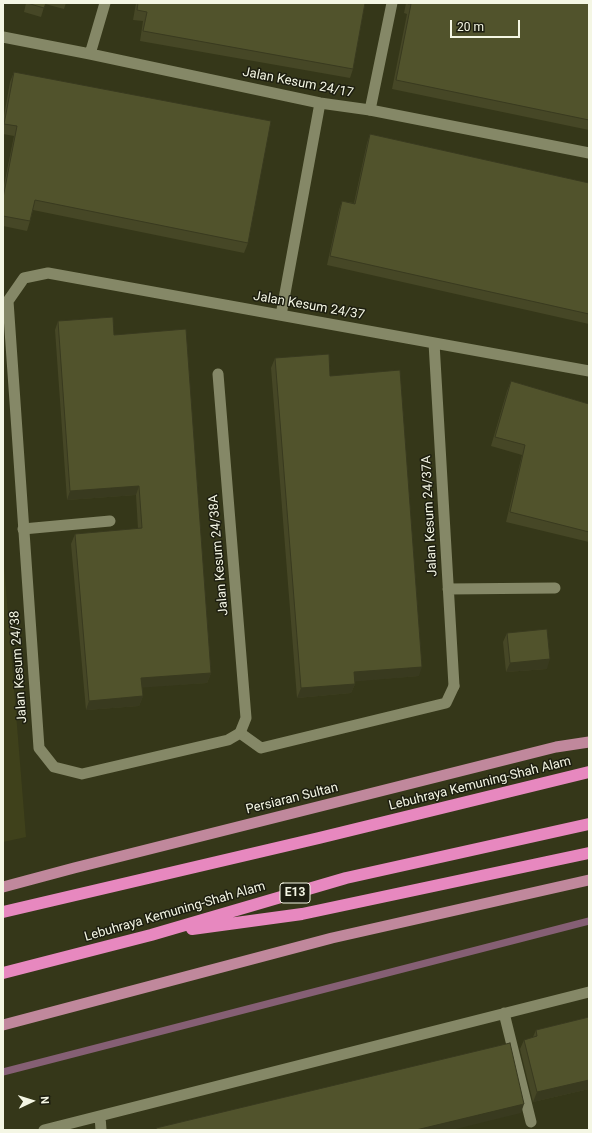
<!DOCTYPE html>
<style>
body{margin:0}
#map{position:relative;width:592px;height:1133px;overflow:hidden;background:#353719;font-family:Roboto,sans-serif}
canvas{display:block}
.frame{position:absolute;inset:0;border:4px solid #f4f6e4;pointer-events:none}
.north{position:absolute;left:12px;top:1081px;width:40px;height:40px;-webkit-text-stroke:3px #1d1e10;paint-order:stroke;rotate:86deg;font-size:11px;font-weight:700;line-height:16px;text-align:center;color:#f4f6e4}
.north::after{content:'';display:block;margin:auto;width:14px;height:18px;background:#f4f6e4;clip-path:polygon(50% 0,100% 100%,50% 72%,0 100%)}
.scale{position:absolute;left:450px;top:20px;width:70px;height:18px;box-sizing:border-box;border:2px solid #f4f6e4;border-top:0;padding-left:5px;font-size:12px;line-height:14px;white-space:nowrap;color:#f4f6e4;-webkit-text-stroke:3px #1d1e10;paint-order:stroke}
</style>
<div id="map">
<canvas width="592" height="1133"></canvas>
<div class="frame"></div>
<div class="north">N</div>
<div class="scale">20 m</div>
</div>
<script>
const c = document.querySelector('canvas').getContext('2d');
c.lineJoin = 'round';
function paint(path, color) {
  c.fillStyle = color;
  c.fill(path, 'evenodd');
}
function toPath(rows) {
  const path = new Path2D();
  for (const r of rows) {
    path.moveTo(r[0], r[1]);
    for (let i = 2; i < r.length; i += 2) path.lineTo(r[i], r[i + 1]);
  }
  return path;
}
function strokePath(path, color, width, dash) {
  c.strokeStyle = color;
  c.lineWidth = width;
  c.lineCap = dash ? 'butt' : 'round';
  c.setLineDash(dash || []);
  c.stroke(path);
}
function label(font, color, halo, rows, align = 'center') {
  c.font = font + ' Roboto,sans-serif';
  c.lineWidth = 3;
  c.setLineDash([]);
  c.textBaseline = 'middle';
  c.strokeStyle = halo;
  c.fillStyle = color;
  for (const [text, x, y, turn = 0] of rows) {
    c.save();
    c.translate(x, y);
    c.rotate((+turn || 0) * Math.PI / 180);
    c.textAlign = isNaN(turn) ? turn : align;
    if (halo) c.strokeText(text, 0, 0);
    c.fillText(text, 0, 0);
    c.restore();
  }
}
paint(toPath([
 [3,553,26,837,3,842]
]), '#3f411b');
strokePath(toPath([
 [3,1072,589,921]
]), '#855f74', 7);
strokePath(toPath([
 [370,110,392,3],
 [23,529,110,521],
 [240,733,261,748,446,703,454,686]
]), '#858867', 11);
strokePath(toPath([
 [3,37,90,54,320,103,370,110,589,153],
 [90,54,105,3],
 [281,315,320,103],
 [434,343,454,686],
 [218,374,246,718,240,733,228,740,82,774,54,767,39,748,8,301,24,278,48,273,589,371],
 [448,589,555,588],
 [504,1013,531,1122],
 [100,1116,101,1130],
 [44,1130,589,992]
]), '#858867', 11);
strokePath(toPath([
 [3,887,74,868,556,747,589,742],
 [3,1025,332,938,589,880]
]), '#c0889c', 11);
strokePath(toPath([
 [3,912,319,838,589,772],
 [192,929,302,914,589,853],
 [3,973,151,935,346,878,589,824]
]), '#e788bf', 12);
paint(toPath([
 [26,3,66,3,64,9,45,4,41,17,24,12],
 [136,3,365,3,353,69,350,78,140,41,143,21,133,20],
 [406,3,589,3,589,130,392,89,407,14,404,13],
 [14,72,248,243,244,253,33,210,30,221,27,231,3,226,3,190,14,136,3,134,3,121,10,82],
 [370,134,589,183,589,324,327,265,339,210,342,201,354,203,367,143],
 [58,321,114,335,211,673,207,683,142,687,143,696,139,706,86,710,71,544,75,534,138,529,136,495,67,500,55,330],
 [275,358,330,376,419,676,355,681,355,684,351,693,297,698,271,368],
 [511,381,589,404,589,542,506,522,522,455,491,446,507,391],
 [507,633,547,669,506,672,503,642],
 [589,1017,589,1089,533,1102,520,1049,524,1040,533,1037,536,1030]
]), '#464726');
paint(toPath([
 [139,486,136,495,67,500,70,491],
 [550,659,547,669,506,672,510,663],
 [422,667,419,676,350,682,354,672],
 [211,673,207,683,138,688,141,678],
 [355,684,351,693,297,698,301,688],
 [143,696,139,706,86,710,89,701],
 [589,1080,589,1089,533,1102,537,1092],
 [524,1104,521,1113,452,1130,416,1130]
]), '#393a1f');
const building = toPath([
 [27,3,46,3,44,8,27,3],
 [138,3,365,3,353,69,143,31,147,12,137,10,138,3],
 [408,3,589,3,589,120,396,80,411,4,408,4,408,3],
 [14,72,271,121,248,243,35,200,30,221,3,216,3,198,17,126,4,124,14,72],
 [370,134,589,183,589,314,330,256,342,201,355,204,370,134],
 [113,317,114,335,186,329,211,673,141,678,143,696,89,701,75,534,142,528,139,486,70,491,58,321,113,317],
 [329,354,330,376,400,370,422,667,354,672,355,684,301,688,275,358,329,354],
 [511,381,589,404,589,532,510,512,525,445,495,437,511,381],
 [547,629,550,659,510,663,507,633,547,629],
 [589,1017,589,1080,537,1092,524,1040,537,1036,536,1030,589,1017],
 [510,1043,524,1104,416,1130,157,1130,156,1128,510,1043]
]);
paint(building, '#51532c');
strokePath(building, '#393a1f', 1);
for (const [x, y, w] of [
 [295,893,30]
]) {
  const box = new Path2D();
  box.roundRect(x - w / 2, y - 10, w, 20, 3);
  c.fillStyle = '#1d1e10';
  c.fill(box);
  strokePath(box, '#f4f6e4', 1);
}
label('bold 12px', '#f4f6e4', null, [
 ["E13",295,893]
]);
label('13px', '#f4f6e4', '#1d1e10', [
 ["Jalan Kesum 24/17",298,83,11],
 ["Jalan Kesum 24/37",309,306,10],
 ["Jalan Kesum 24/37A",430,516,-93],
 ["Jalan Kesum 24/38A",219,555,-95],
 ["Jalan Kesum 24/38",19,667,-94],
 ["Lebuhraya Kemuning-Shah Alam",480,784,-14],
 ["Persiaran Sultan",292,799,-14],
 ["Lebuhraya Kemuning-Shah Alam",175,912,-16]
]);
</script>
